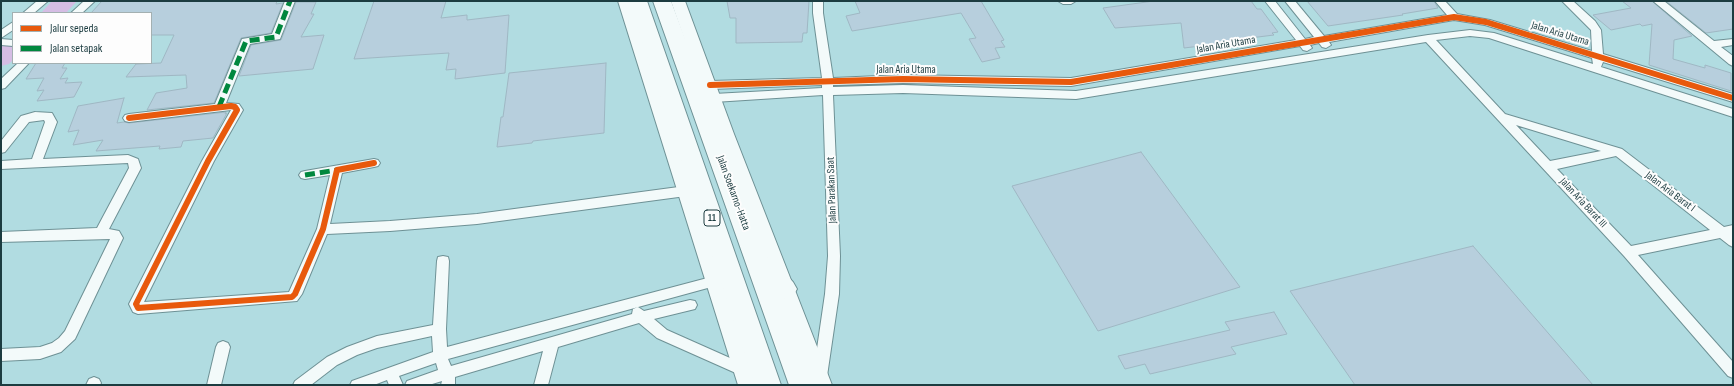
<!DOCTYPE html>
<style>
body{margin:0}
#map{position:relative;width:1734px;height:386px;overflow:hidden;background:#b1dce1;font-family:"Sofia Sans Condensed",sans-serif}
canvas{display:block}
.frame{position:absolute;inset:0;border:2px solid #1c3c40;pointer-events:none}
.legend{position:absolute;left:12px;top:12px;width:140px;height:52px;box-sizing:border-box;background:#fdfdfd;border:1px solid #a3b0b1;margin:0;padding:5px 7px;list-style:none;font-size:12px;color:#1c3c40}
.legend li{display:flex;align-items:center;gap:8px;height:20px}
.legend b{width:20px;border:1px solid #a3b0b1}
</style>
<div id="map">
<canvas width="1734" height="386"></canvas>
<div class="frame"></div>
<ul class="legend">
<li><b style="height:5px;background:#e8590c"></b>Jalur sepeda</li>
<li><b style="height:5px;background:#00873e"></b>Jalan setapak</li>
</ul>
</div>
<script>
const c = document.querySelector('canvas').getContext('2d');
c.lineJoin = 'round';
function toPath(rows) {
  const path = new Path2D();
  for (const r of rows) {
    path.moveTo(r[0], r[1]);
    for (let i = 2; i < r.length; i += 2) path.lineTo(r[i], r[i + 1]);
  }
  return path;
}
function paint(path, color) {
  c.fillStyle = color;
  c.fill(path, 'evenodd');
}
function strokePath(path, color, width, dash) {
  c.strokeStyle = color;
  c.lineWidth = width;
  c.lineCap = dash ? 'butt' : 'round';
  c.setLineDash(dash || []);
  c.stroke(path);
}
function label(font, color, halo, rows, align = 'center') {
  c.font = font + ' "Sofia Sans Condensed",sans-serif';
  c.lineWidth = 4;
  c.setLineDash([]);
  c.textBaseline = 'middle';
  c.strokeStyle = halo;
  c.fillStyle = color;
  for (const [text, x, y, turn = 0] of rows) {
    c.save();
    c.translate(x, y);
    c.rotate((+turn || 0) * Math.PI / 180);
    c.textAlign = isNaN(turn) ? turn : align;
    if (halo) c.strokeText(text, 0, 0);
    c.fillText(text, 0, 0);
    c.restore();
  }
}
paint(toPath([
 [52,1,77,1,66,13,41,13,52,1],
 [13,39,13,60,9,64,1,66,1,45,5,42,13,39]
]), '#d5bde4');
const building = toPath([
 [102,1,277,1,276,4,283,3,271,33,241,38,214,103,147,110,156,93,187,88,186,75,126,77,136,64,161,63,174,35,151,35,151,13,91,13,102,1],
 [374,1,446,1,441,18,467,15,467,20,509,15,505,73,455,79,456,69,446,70,449,53,354,59,374,1],
 [727,1,809,1,807,33,803,33,802,42,736,43,736,18,730,18,727,1],
 [855,1,981,1,1004,40,1001,41,1005,47,995,48,1000,58,982,62,969,39,976,38,961,13,852,31,846,16,860,13,855,1],
 [1154,1,1251,1,1257,9,1261,9,1278,32,1272,33,1274,35,1242,39,1243,41,1184,48,1181,23,1115,28,1103,8,1154,1],
 [1307,1,1434,1,1438,8,1402,14,1403,15,1328,26,1307,1],
 [1622,1,1652,1,1692,36,1674,40,1673,59,1705,68,1705,65,1731,73,1731,91,1649,65,1652,24,1642,26,1640,24,1611,30,1593,15,1631,8,1622,1],
 [1666,1,1733,1,1733,29,1706,33,1666,1],
 [296,2,316,2,311,14,314,14,301,37,324,35,313,69,239,76,251,45,281,40,296,2],
 [36,63,65,63,62,68,67,68,60,79,68,78,65,83,82,82,74,97,37,101,44,90,37,91,44,78,26,79,36,63],
 [606,63,604,133,533,141,532,143,497,147,501,117,503,117,509,73,606,63],
 [124,98,117,123,124,122,129,123,226,112,225,114,227,113,213,138,183,141,181,147,159,149,160,146,96,151,103,140,73,145,79,130,68,132,78,106,124,98],
 [1141,152,1240,287,1098,331,1012,186,1141,152],
 [1473,246,1593,385,1355,385,1290,291,1473,246],
 [1274,312,1287,334,1231,347,1236,354,1150,374,1145,364,1125,369,1118,356,1230,330,1225,322,1274,312]
]);
paint(building, '#b7cfdd');
strokePath(building, '#9fb7c3', 1);
const street = toPath([
 [37,1,48,1,34,13,23,13,37,1],
 [84,1,95,1,82,13,71,13,84,1],
 [285,1,295,1,280,39,250,44,226,103,239,104,243,110,214,161,144,302,289,292,317,229,330,175,305,179,301,178,299,175,301,172,305,171,374,159,378,160,380,163,378,166,374,167,342,173,330,224,390,221,477,214,686,186,690,188,692,191,690,194,686,196,477,224,390,231,327,234,302,294,297,301,138,314,133,312,129,304,202,161,231,110,129,122,125,121,123,118,125,115,129,114,215,104,242,39,272,34,285,1],
 [813,1,823,1,823,13,833,78,903,75,1071,78,1296,40,1265,1,1275,1,1305,39,1314,37,1285,1,1295,1,1324,36,1447,15,1435,1,1445,1,1457,14,1490,20,1592,51,1591,30,1562,1,1573,1,1595,21,1601,30,1603,54,1733,94,1733,102,1603,62,1601,67,1733,109,1733,117,1489,38,1470,36,1436,40,1505,114,1622,149,1724,227,1733,225,1733,247,1729,245,1720,238,1638,255,1733,362,1733,378,1728,376,1624,256,1426,42,1076,99,903,93,833,95,840,256,839,294,827,376,825,380,820,382,815,380,813,376,825,294,828,256,823,95,714,102,710,101,709,98,710,95,714,94,822,88,822,85,710,89,706,88,705,85,706,82,710,81,822,78,813,13,813,1],
 [1454,20,1485,25,1592,58,1593,64,1494,33,1470,30,1428,35,1076,91,903,85,833,87,833,85,903,83,1071,86,1300,46,1303,50,1307,51,1312,48,1310,45,1319,43,1322,47,1326,48,1331,45,1329,42,1454,20],
 [1516,125,1601,151,1550,161,1516,125],
 [1616,156,1710,230,1631,246,1557,169,1616,156],
 [1058,1,1076,1,1071,4,1063,4,1058,1],
 [1653,1,1664,1,1714,41,1733,39,1733,45,1721,47,1733,56,1733,66,1729,64,1653,1],
 [13,22,13,30,1,38,1,30,13,22],
 [1,39,13,40,13,46,1,45,1,39],
 [18,63,29,63,5,88,1,89,1,79,18,63],
 [35,112,52,113,57,122,43,159,128,155,138,159,141,168,109,229,119,231,123,238,75,339,61,352,40,359,1,361,1,349,40,347,52,343,59,338,65,331,110,239,1,242,1,232,97,228,129,168,128,163,1,169,1,161,32,159,45,122,44,120,29,122,5,152,1,153,1,141,21,116,35,112],
 [443,256,448,257,449,261,446,329,447,347,715,276,720,277,721,281,720,285,715,286,448,359,451,366,632,314,633,309,638,307,644,311,690,300,695,301,697,305,695,309,654,319,667,330,748,366,750,370,748,374,743,376,738,374,657,338,639,323,558,347,548,385,534,385,543,351,455,377,455,385,441,385,442,381,429,385,405,385,407,381,438,370,436,363,399,376,403,385,389,385,387,380,374,385,350,385,352,381,433,352,432,336,377,348,357,355,337,365,311,385,293,385,295,381,327,357,347,347,377,336,433,325,437,261,438,257,443,256],
 [223,341,228,343,230,347,221,385,207,385,216,347,218,343,223,341],
 [94,377,99,379,101,383,100,385,86,385,89,379,94,377]
]);
const secondary = toPath([
 [618,1,632,1,758,385,738,385,618,1],
 [671,1,685,1,734,134,832,385,812,385,718,134,671,1]
]);
const highway = toPath([
 [629,1,647,1,781,385,755,385,629,1],
 [653,1,671,1,767,257,770,258,793,282,797,289,793,296,785,299,782,298,815,385,789,385,653,1]
]);
strokePath(street, '#6e9195', 2);
strokePath(secondary, '#6e9195', 2);
strokePath(highway, '#6e9195', 2);
paint(street, '#f3fafa');
paint(secondary, '#f3fafa');
paint(highway, '#f3fafa');
strokePath(toPath([
 [219,107,246,41,276,37,290,1],
 [305,175,337,170]
]), '#00873e', 5, [10, 5]);
strokePath(toPath([
 [710,85,903,79,1071,82,1454,17,1486,22,1733,98],
 [129,118,231,106,235,107,237,110,208,161,136,304,138,308,292,297,295,294,323,229,337,170,374,163]
]), '#e8590c', 6);
for (const [x, y, w] of [
 [712,218,16]
]) {
  const box = new Path2D();
  box.roundRect(x - w / 2, y - 8, w, 16, 3);
  c.fillStyle = '#fdfdfd';
  c.fill(box);
  strokePath(box, '#1c3c40', 1);
}
label('bold 10px', '#1c3c40', null, [
 ["11",712,218]
]);
label('11px', '#1c3c40', '#fdfdfd', [
 ["Jalan Aria Utama",1560,34,17],
 ["Jalan Aria Utama",1226,45,-10],
 ["Jalan Aria Utama",906,70],
 ["Jalan Parakan Saat",832,190,-92],
 ["Jalan Aria Barat I",1670,192,37],
 ["Jalan Soekarno-Hatta",733,193,70],
 ["Jalan Aria Barat III",1583,203,47]
]);
</script>
